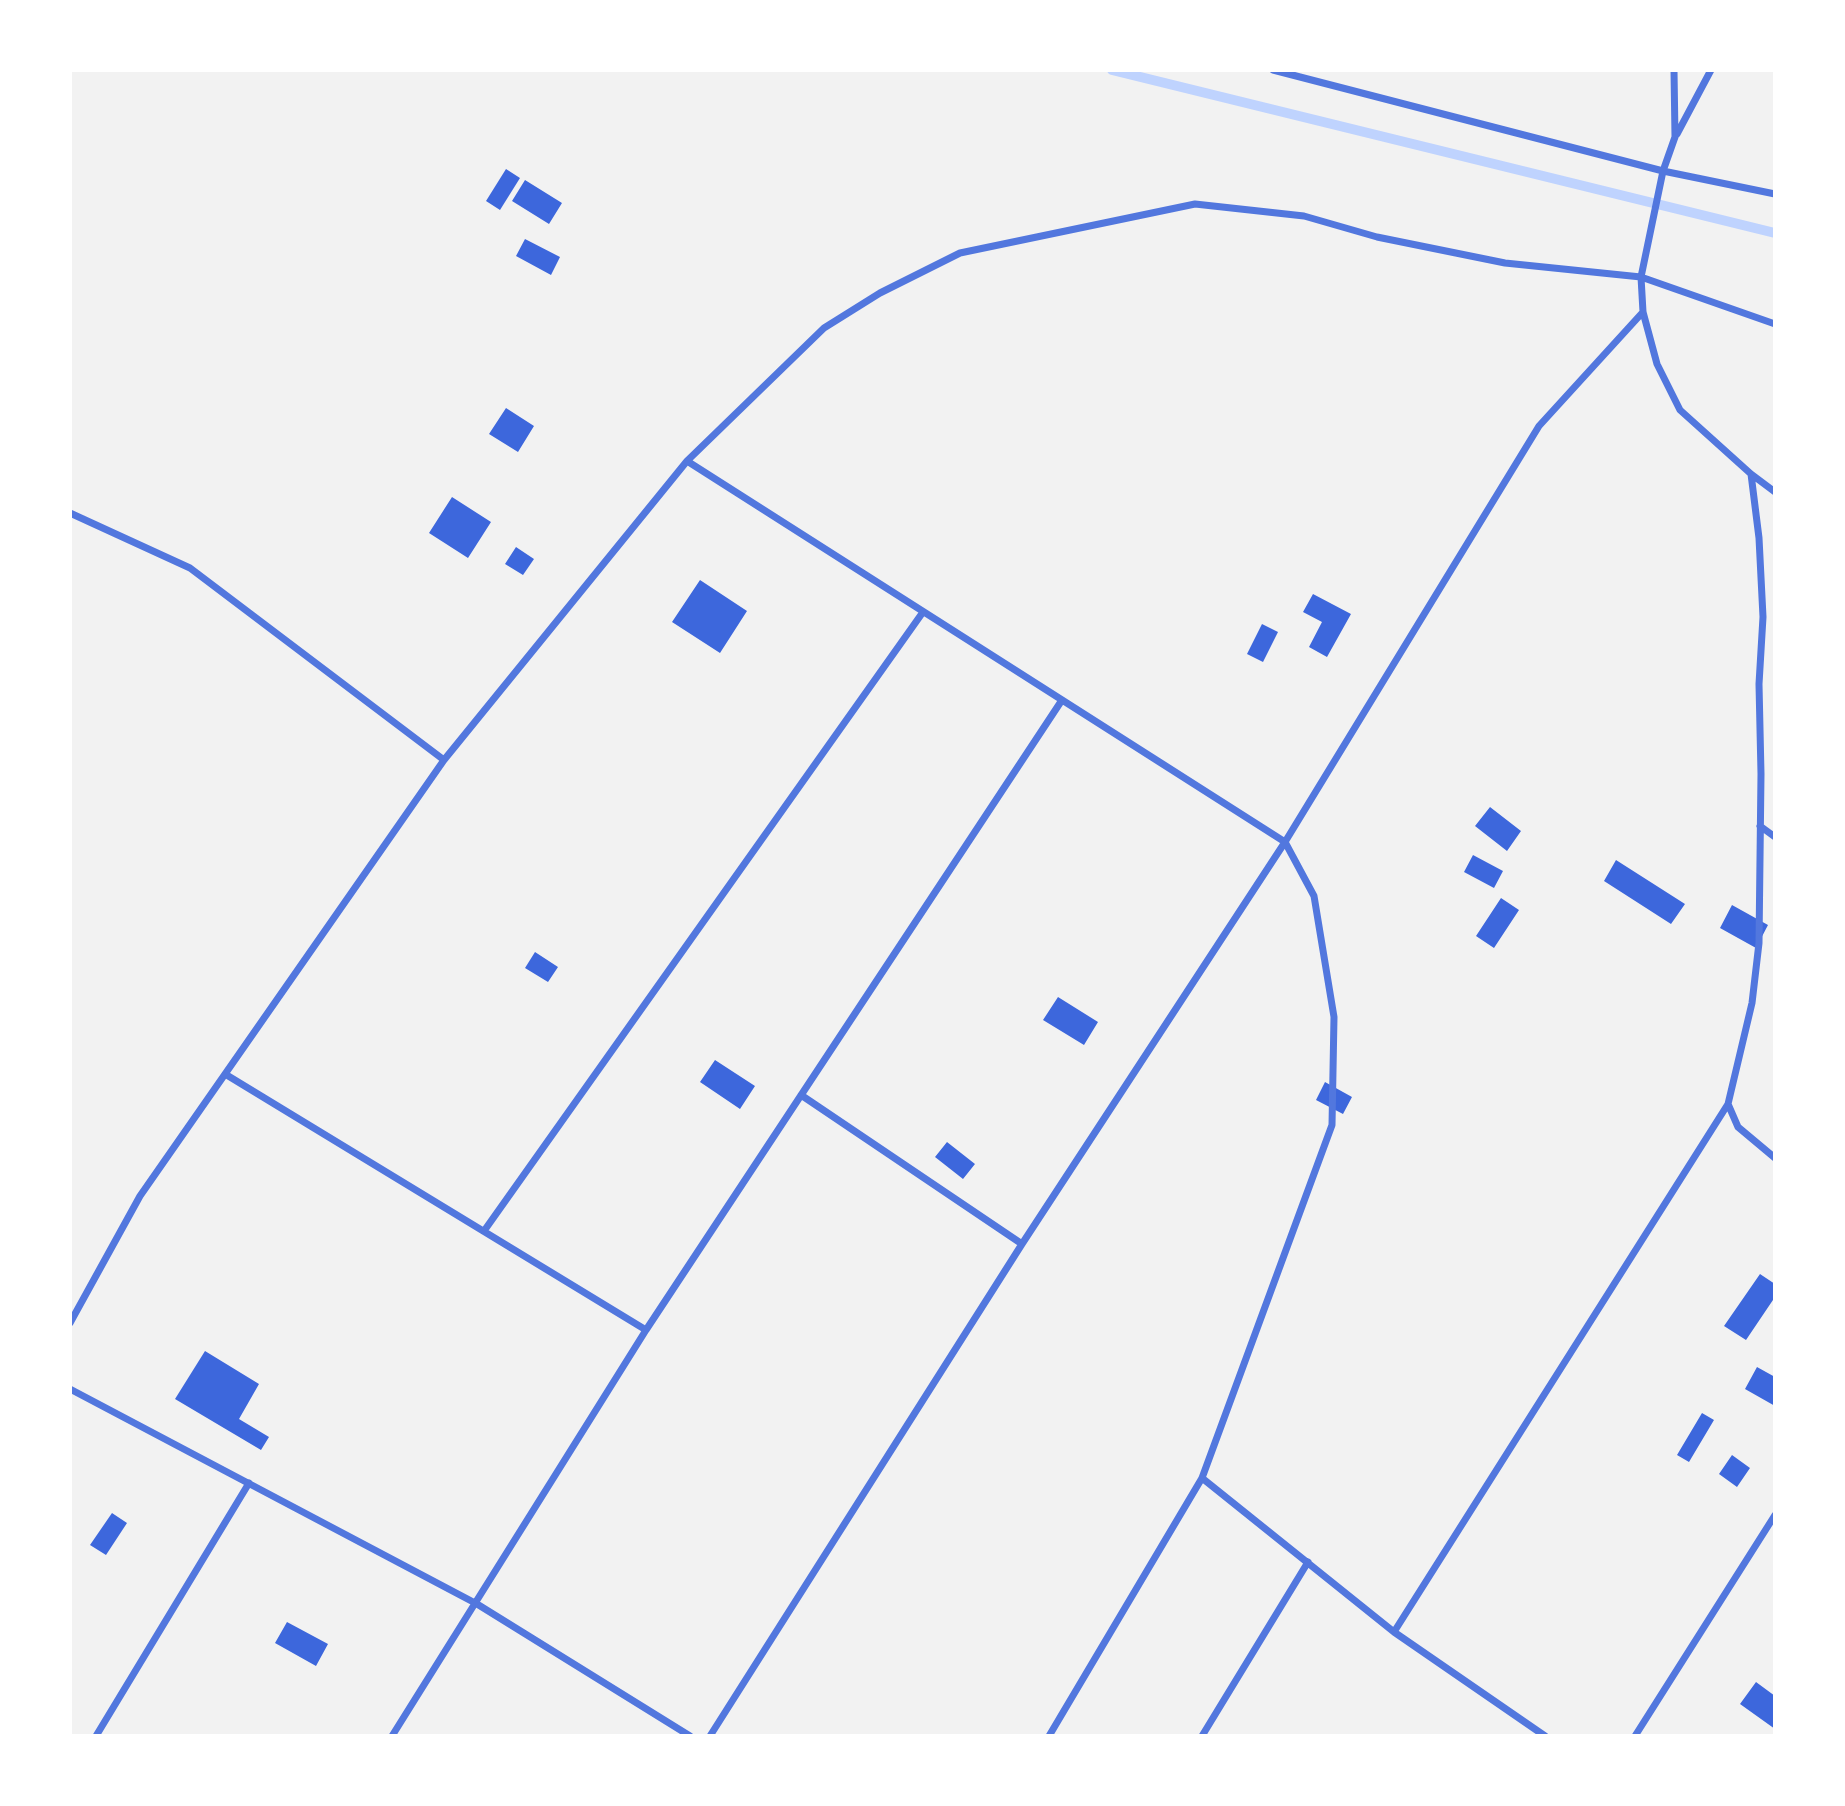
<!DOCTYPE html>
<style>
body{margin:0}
#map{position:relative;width:1845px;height:1806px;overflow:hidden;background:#f2f2f2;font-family:Inter,sans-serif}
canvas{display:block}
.frame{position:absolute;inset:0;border:72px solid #fff;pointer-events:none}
</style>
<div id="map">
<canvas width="1845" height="1806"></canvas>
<div class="frame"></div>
</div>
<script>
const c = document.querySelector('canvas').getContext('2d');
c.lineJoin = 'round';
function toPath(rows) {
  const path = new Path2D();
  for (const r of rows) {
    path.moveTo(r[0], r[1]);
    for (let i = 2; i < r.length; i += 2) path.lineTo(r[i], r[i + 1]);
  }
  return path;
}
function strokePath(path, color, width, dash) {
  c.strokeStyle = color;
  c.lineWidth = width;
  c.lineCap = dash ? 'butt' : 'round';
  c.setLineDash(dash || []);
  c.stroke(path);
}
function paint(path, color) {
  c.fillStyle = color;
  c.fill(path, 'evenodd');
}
strokePath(toPath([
 [1112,70,1775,233]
]), '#bfd3fe', 10);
paint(toPath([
 [506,169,520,178,500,210,486,201],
 [525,180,562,203,549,224,512,201],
 [525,239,560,257,551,275,516,256],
 [506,408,534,426,518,452,489,434],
 [452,497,491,522,468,558,429,533],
 [516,547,534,559,523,575,505,564],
 [700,580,747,611,720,653,672,622],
 [1313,594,1351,614,1327,657,1309,647,1322,622,1303,612],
 [1262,624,1278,632,1263,662,1247,654],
 [1490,807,1521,831,1507,851,1475,826],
 [1473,855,1503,871,1494,888,1464,872],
 [1616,860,1685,904,1671,924,1604,881],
 [1501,898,1519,910,1494,948,1476,936],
 [1732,905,1768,925,1756,948,1720,928],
 [535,952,558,967,548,982,525,968],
 [1058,997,1098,1022,1084,1045,1043,1020],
 [715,1060,755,1086,740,1109,700,1082],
 [1325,1082,1352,1097,1343,1114,1316,1100],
 [947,1142,975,1164,963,1179,935,1157],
 [1760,1274,1775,1284,1775,1297,1746,1340,1724,1326],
 [205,1351,259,1384,239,1419,269,1437,261,1450,175,1399],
 [1757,1367,1775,1377,1775,1406,1745,1389],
 [1702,1413,1714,1420,1689,1462,1677,1455],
 [1732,1455,1750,1468,1737,1487,1719,1474],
 [112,1513,127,1523,106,1555,90,1545],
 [287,1622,328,1644,316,1666,275,1643],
 [1756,1682,1775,1696,1775,1729,1740,1704]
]), '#3d67dc');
strokePath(toPath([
 [1273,70,1663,171,1775,194],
 [1674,70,1675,137,1663,171,1641,277,1643,312,1657,364,1680,410,1751,474,1759,538,1763,617,1759,684,1761,774,1759,943,1752,1003,1728,1104,1738,1127,1775,1158],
 [1677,134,1711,70],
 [687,461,1285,842,1022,1244,710,1736],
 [1751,474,1775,492],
 [70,513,190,568,444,760],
 [1760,826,1775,837],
 [225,1074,646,1330],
 [801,1095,1022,1244],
 [484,1231,923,612],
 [70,1323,140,1196,444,760,687,461,824,328,880,293,960,253,1195,204,1304,216,1377,237,1505,263,1641,277,1775,324],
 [70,1389,477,1604,690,1736],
 [1202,1478,1394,1632,1545,1736],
 [1394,1632,1728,1104],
 [96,1736,249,1483],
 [392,1736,646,1330,1062,700],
 [1049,1736,1202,1478,1332,1125,1334,1017,1314,896,1285,842,1539,426,1643,312],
 [1202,1736,1308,1562],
 [1635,1736,1775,1515]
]), '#5277de', 7);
</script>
